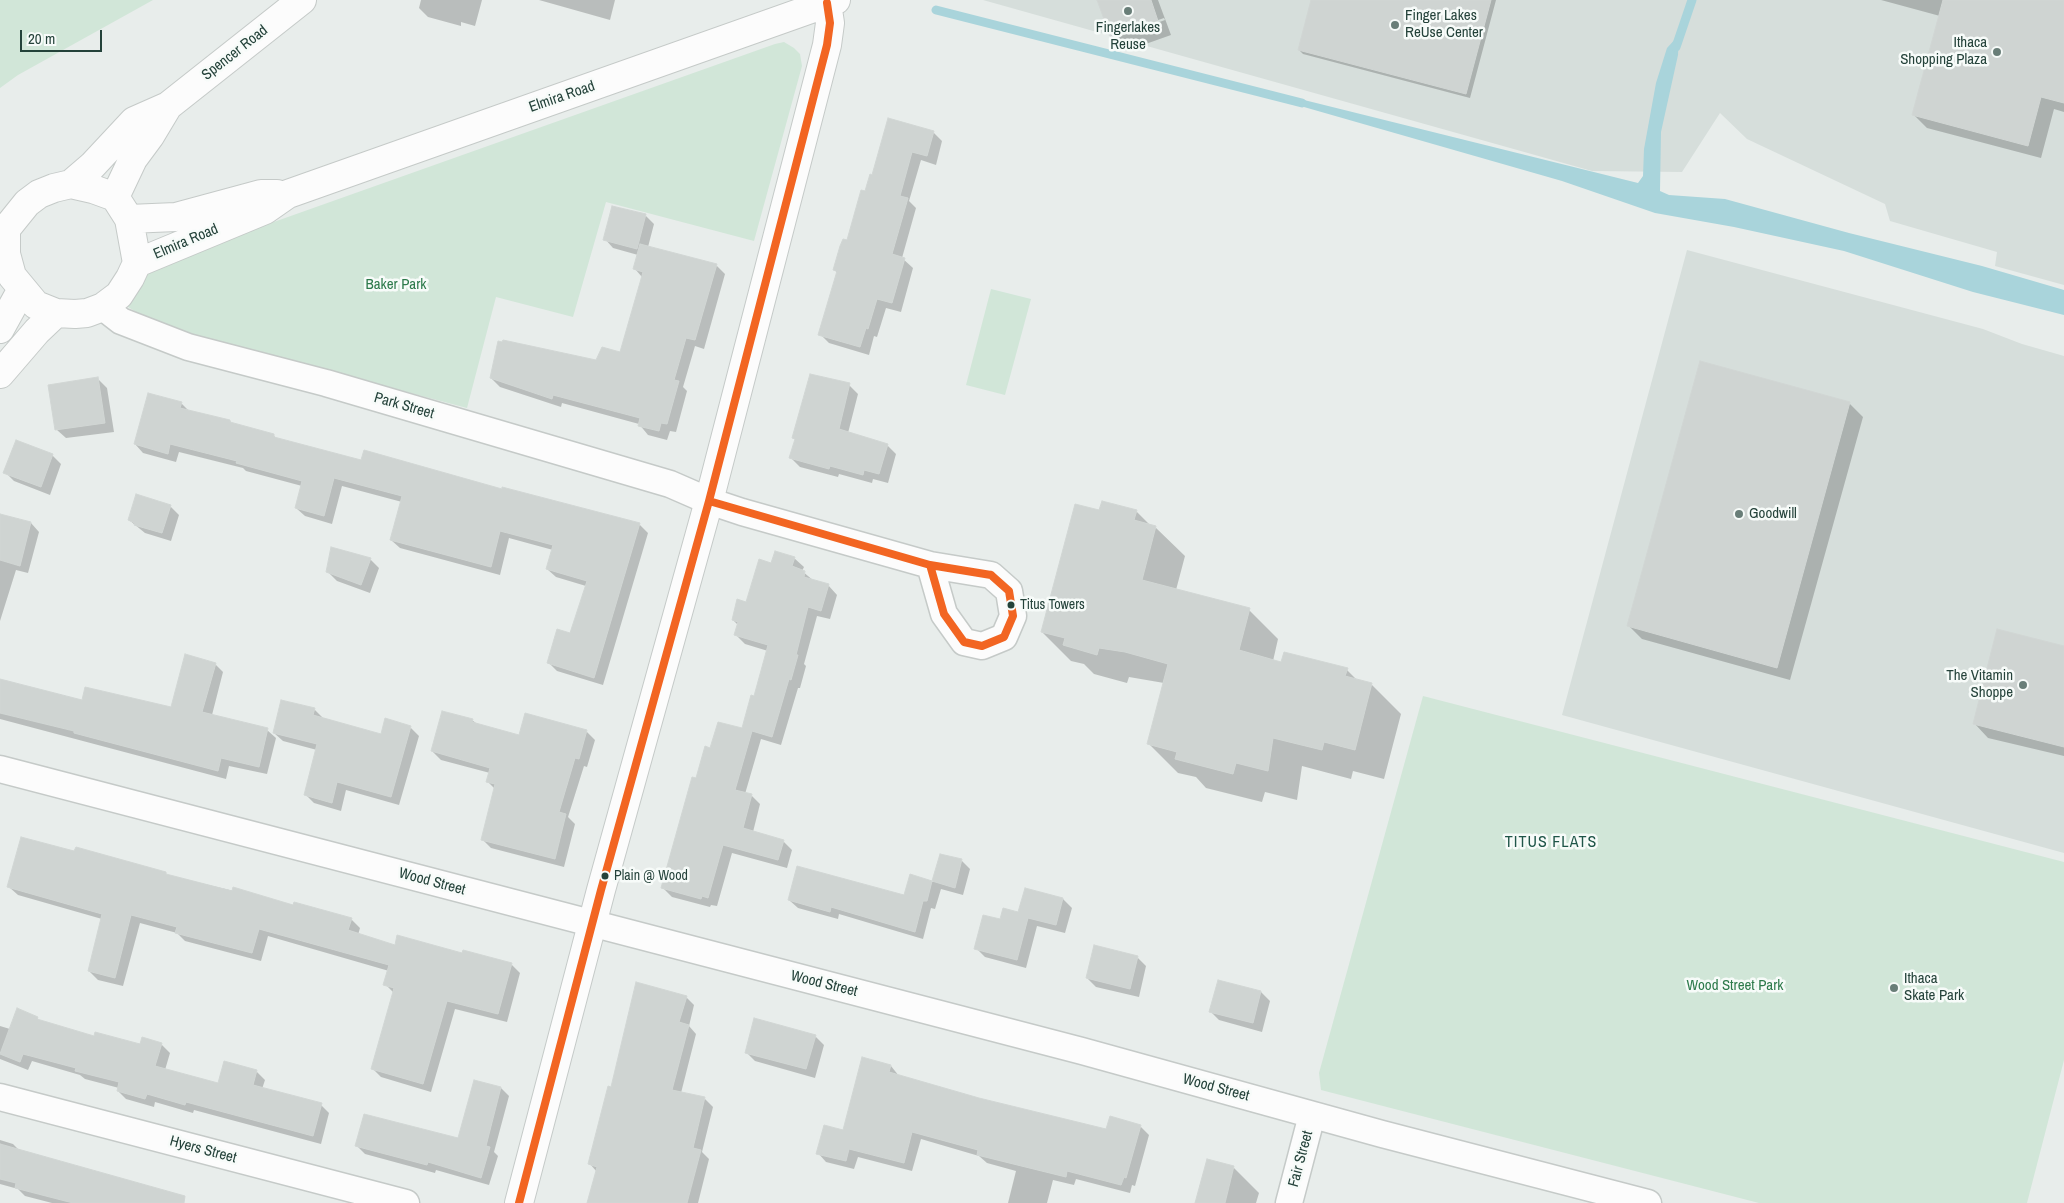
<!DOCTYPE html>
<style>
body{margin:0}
#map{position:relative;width:2064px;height:1203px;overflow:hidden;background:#e8edeb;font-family:"Archivo Narrow",sans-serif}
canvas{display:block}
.scale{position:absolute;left:20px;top:30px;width:82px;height:22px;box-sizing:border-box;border:2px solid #24423a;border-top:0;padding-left:6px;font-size:15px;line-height:18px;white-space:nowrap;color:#24423a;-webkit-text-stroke:4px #f7fbf9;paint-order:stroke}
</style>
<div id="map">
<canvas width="2064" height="1203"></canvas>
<div class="scale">20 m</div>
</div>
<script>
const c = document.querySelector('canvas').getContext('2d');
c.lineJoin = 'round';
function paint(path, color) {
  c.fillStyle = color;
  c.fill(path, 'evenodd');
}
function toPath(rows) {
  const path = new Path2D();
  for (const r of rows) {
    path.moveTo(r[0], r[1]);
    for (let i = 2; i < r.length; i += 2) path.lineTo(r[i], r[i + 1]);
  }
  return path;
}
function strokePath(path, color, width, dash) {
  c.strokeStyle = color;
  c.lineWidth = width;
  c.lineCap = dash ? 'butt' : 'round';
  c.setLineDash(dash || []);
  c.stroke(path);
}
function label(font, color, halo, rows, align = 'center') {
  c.font = font + ' "Archivo Narrow",sans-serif';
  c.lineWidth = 5;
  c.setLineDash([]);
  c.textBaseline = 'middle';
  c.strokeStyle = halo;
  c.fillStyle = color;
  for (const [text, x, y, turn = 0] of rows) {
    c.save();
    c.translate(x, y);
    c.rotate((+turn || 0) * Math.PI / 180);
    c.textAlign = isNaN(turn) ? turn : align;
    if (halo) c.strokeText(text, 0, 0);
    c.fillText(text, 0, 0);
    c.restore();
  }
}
paint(toPath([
 [983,0,2064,0,2064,285,1995,266,1997,252,1890,221,1885,204,1747,139,1720,113,1682,172,1592,171],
 [1687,250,1983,329,2022,344,2064,356,2064,853,1562,715]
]), '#d6dedb');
paint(toPath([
 [0,0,153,0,18,75,0,88],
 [784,42,794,48,800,54,802,66,754,241,606,202,573,317,496,297,467,408,181,332,147,319,125,305,147,275,164,261,775,44],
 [991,289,1031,299,1005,395,966,385],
 [1423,696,2064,862,2064,1060,2027,1203,1759,1203,1321,1090,1319,1073]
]), '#d1e6d8');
paint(toPath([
 [1679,35,1678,55,1661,132,1660,191,1669,195,1725,199,1849,233,1982,266,2064,290,2064,315,1973,292,1844,251,1734,227,1655,213,1562,181,1290,103,1292,97,1638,183,1643,176,1644,149,1656,83,1667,48]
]), '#a9d4db');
paint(toPath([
 [421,0,482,0,475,26,461,22,461,26,428,17,419,8],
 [539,0,615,0,610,20],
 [1100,0,1158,0,1171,35,1126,51,1112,37],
 [1164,18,1165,20,1118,37,1118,34],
 [1312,0,1496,0,1470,98,1303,54,1299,50],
 [1881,0,2064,0,2064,112,2054,109,2041,158,1927,128,1913,114,1940,16],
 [933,132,942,141,936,165,921,160,909,201,916,208,902,258,913,268,901,312,886,308,877,337,874,336,869,355,829,343,820,334,838,273,834,270,848,241,866,193],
 [645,215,654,224,648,247,716,265,725,274,704,349,695,346,683,387,687,391,676,432,670,431,667,440,648,435,639,424,562,403,561,407,500,387,491,378,597,361,621,354,642,277,635,269,638,255,613,248,605,239],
 [98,379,107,388,114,432,66,438,57,430],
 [849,385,858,394,848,433,887,445,896,454,888,483,873,479,872,483,839,474,838,477,800,467,791,458,796,440,793,437],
 [181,403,189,411,230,421,233,425,274,436,277,439,362,461,503,491,639,524,648,533,603,685,557,671,548,662,571,635,586,586,556,577,547,569,553,550,509,538,500,575,400,548,391,540,402,502,342,486,332,524,305,516,296,508,302,486,246,471,243,468,179,452,176,462,143,453,135,444],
 [1849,403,1863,417,1790,680,1642,639,1629,626],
 [52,455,61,464,50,495,14,481,5,472],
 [170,506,179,515,171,541,145,533,129,520],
 [1136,511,1150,525,1155,527,1185,556,1176,590,1249,610,1278,639,1273,661,1282,664,1347,670,1358,681,1371,684,1401,714,1384,779,1353,771,1351,779,1302,766,1297,800,1265,792,1262,802,1206,788,1196,777,1178,773,1148,743,1164,683,1129,677,1127,683,1094,674,1084,664,1071,661,1042,632,1100,512],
 [0,515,31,523,39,532,28,573,16,570,0,621],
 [794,558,804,567,802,571,814,581,828,585,837,595,830,619,817,616,804,664,806,666,800,688,798,688,781,745,761,739,745,794,751,795,760,804,753,832,783,841,792,850,787,868,732,853,717,906,711,905,710,907,672,897,662,887,697,779,711,749,743,730,755,698,768,651,745,644,736,635,738,625,733,620,747,604,772,564],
 [370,559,379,568,370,593,337,581,328,572],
 [2064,647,2064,756,1988,738,1975,724],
 [215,664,223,672,212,715,267,730,276,738,267,774,229,766,226,779,0,719,0,680,83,701,172,708],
 [314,709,323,718,382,736,410,727,419,736,399,805,346,790,341,811,314,803,305,794,317,750,283,741,274,733],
 [472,720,477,724,520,737,586,731,595,740,587,767,584,766,568,817,575,824,564,867,491,848,482,839,495,789,487,781,490,773,441,760,432,751],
 [75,853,351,919,360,928,358,935,396,946,463,955,511,964,520,973,507,1022,455,1009,431,1092,381,1077,372,1068,394,993,385,984,389,971,268,936,261,961,185,941,177,933,140,923,123,986,98,980,89,971,102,919,18,895,9,887],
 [940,855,962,861,970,869,963,895,941,889,935,909,931,908,923,939,839,914,838,919,798,908,789,900,905,896,911,876,933,882],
 [1026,889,1063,899,1072,908,1065,933,1037,926,1026,968,985,957,976,948,1001,920,1019,914],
 [1137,957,1146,966,1139,997,1096,987,1087,978],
 [1261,992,1270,1001,1262,1032,1219,1020,1210,1011],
 [686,997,694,1005,689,1026,696,1034,681,1093,705,1099,713,1107,702,1152,709,1159,698,1203,588,1203,597,1172,590,1164,612,1089],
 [37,1018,41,1022,95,1038,141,1045,161,1044,170,1053,165,1070,218,1085,256,1071,265,1080,262,1089,321,1105,329,1113,321,1144,194,1110,193,1113,155,1102,154,1107,126,1099,118,1091,119,1088,85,1079,80,1075,32,1061,28,1070,0,1059,0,1026,10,1029],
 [815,1036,824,1045,815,1078,755,1061,746,1052],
 [891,1066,899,1076,978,1099,1107,1131,1140,1126,1149,1135,1135,1186,1132,1185,1130,1193,1076,1179,1074,1185,1053,1180,1047,1203,1008,1203,1016,1171,987,1163,979,1156,921,1139,912,1171,858,1157,854,1169,826,1162,818,1153,844,1132],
 [501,1088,509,1096,494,1152,498,1156,489,1185,436,1170,435,1173,365,1154,357,1146,459,1140],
 [0,1140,13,1144,20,1151,152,1203,52,1203,25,1196,18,1189,0,1184],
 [1234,1168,1259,1193,1256,1203,1197,1203]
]), '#0003');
strokePath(toPath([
 [936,10,1302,103],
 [1676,47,1692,0]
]), '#a9d4db', 9);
const building = toPath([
 [1097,0,1151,0,1158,21,1111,38,1097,0],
 [1311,0,1491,0,1466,94,1298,50,1311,0],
 [1943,0,2064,0,2064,103,2041,97,2028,146,1912,115,1943,0],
 [888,118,934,131,927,156,912,152,900,196,908,198,892,254,905,258,892,303,877,299,868,329,866,328,860,347,818,335,837,271,833,270,840,246,843,239,847,240,861,190,865,191,870,174,872,175,888,118],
 [612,206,646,214,637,249,603,240,612,206],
 [640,244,717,264,695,340,686,338,674,380,679,381,667,424,661,423,659,431,638,426,640,418,553,395,552,399,490,378,498,341,502,342,503,340,596,360,602,347,620,352,643,272,633,269,640,244],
 [1700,361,1850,402,1777,668,1627,626,1700,361],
 [810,374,850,383,839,429,888,444,879,474,864,470,863,475,830,466,829,469,789,458,795,439,792,438,810,374],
 [98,377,105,423,55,430,48,385,98,377],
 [148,393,182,402,180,408,230,420,230,422,274,434,274,437,361,460,364,450,502,489,502,487,640,523,594,678,547,663,557,629,570,633,587,581,546,569,553,545,500,531,491,567,390,540,402,496,334,478,324,516,295,508,302,481,236,463,237,461,170,444,168,454,134,444,148,393],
 [16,440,53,454,41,487,3,473,16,440],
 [136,494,171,505,162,533,134,525,135,523,128,520,136,494],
 [1102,501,1137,510,1134,520,1156,526,1142,580,1250,608,1239,650,1281,662,1284,652,1348,668,1345,676,1372,683,1355,750,1324,742,1322,750,1273,738,1268,771,1236,763,1233,774,1175,759,1177,752,1147,744,1168,664,1125,652,1099,648,1097,655,1063,645,1065,638,1041,632,1075,504,1099,510,1102,501],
 [0,514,31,522,20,566,0,560,0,514],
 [331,547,371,558,361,585,326,572,331,547],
 [775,551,795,557,792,566,805,571,804,577,829,584,821,611,808,607,796,655,798,655,791,680,789,679,772,737,752,731,735,790,752,794,743,828,784,840,778,860,723,845,708,898,702,896,701,899,661,888,692,777,696,778,705,746,710,748,718,722,742,728,751,695,754,696,768,645,734,635,738,622,732,620,737,599,746,602,759,559,771,563,775,551],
 [1997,629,2064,646,2064,747,1973,724,1997,629],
 [185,654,216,663,202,712,268,728,259,767,221,758,218,771,74,733,74,731,0,713,0,679,82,700,85,687,171,707,185,654],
 [281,700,315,708,313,715,381,734,385,718,411,726,391,797,337,782,332,803,304,795,317,744,273,733,281,700],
 [442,711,473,719,472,722,519,735,525,713,587,730,579,759,575,758,559,812,566,814,555,859,481,840,495,784,486,782,490,768,431,751,442,711],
 [21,837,74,851,76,847,166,872,166,874,232,891,233,887,293,905,294,902,352,918,348,930,395,945,397,935,462,953,463,950,512,963,498,1014,447,1001,423,1084,371,1069,394,988,383,985,389,965,259,929,252,953,175,933,177,927,131,915,115,978,88,971,102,914,7,887,21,837],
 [940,854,962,859,955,888,932,881,927,901,923,901,915,932,831,907,830,912,788,900,797,866,904,895,910,874,932,881,940,854],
 [1025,888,1063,898,1056,925,1028,918,1017,960,974,949,983,915,1000,919,1003,908,1018,912,1025,888],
 [1094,945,1138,956,1130,989,1086,978,1094,945],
 [1218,980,1261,991,1253,1023,1209,1012,1218,980],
 [636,982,687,996,679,1022,689,1025,672,1090,705,1097,693,1148,701,1150,687,1203,587,1203,597,1167,588,1164,608,1086,611,1087,636,982],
 [17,1008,38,1017,37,1019,94,1036,95,1032,140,1044,142,1037,162,1043,155,1066,218,1083,224,1061,257,1070,253,1085,322,1103,313,1136,186,1102,185,1105,147,1094,145,1099,117,1091,119,1082,75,1071,76,1068,23,1054,20,1062,0,1054,17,1008],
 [754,1018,816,1035,806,1069,745,1053,754,1018],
 [862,1057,891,1065,889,1072,979,1098,1106,1129,1110,1116,1141,1125,1126,1178,1124,1177,1121,1185,1067,1171,1066,1177,977,1155,978,1150,912,1132,904,1163,849,1149,846,1161,816,1154,824,1125,843,1130,862,1057],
 [474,1080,501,1087,486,1146,490,1147,481,1178,428,1162,427,1165,355,1146,364,1114,458,1138,474,1080],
 [0,1144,185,1196,184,1203,73,1203,15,1188,16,1183,0,1179,0,1144],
 [1207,1159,1234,1166,1225,1203,1195,1203,1207,1159]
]);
paint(building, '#cfd4d2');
strokePath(building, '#d1d6d4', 1);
const minor = toPath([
 [103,307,121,321,188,347,326,383,670,484,709,501,742,512,930,565],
 [930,565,991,575,1009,591,1013,616,1004,637,982,646,964,642,944,614,930,565],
 [0,769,1082,1051,1382,1134,1648,1203],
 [0,1097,406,1203],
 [1289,1203,1312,1115]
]);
const tertiary = toPath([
 [71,184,93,189,115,197,129,219,137,263,130,278,119,295,103,307,87,313,75,314,56,313,36,305,12,276,6,254,6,229,27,203,39,194,54,188,71,184],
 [71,184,92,166,134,121,168,106,302,0],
 [115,197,133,159,150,136,168,106],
 [129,219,176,217,261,194,277,194],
 [137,263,265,210,288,194,836,0],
 [0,329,22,289],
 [0,374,37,331,56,313],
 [519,1203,601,890,709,501,827,45,830,23,827,3]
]);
strokePath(minor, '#c5cac8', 29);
strokePath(tertiary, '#c5cac8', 30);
strokePath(minor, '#fcfcfc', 26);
strokePath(tertiary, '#fcfcfc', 28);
strokePath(toPath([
 [709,501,930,565],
 [930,565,991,575],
 [930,565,991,575],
 [930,565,944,614,964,642,982,646,1004,637,1013,616,1009,591,991,575],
 [519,1203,601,890,709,501,827,45,830,23,827,3]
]), '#f26522', 8);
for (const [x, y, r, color] of [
 [1128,11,5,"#697e78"],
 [1395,25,5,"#697e78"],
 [1997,52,5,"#697e78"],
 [1739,514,5,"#697e78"],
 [1011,605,4.5,"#24423a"],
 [2023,685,5,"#697e78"],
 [605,876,4.5,"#24423a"],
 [1894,988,5,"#697e78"]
]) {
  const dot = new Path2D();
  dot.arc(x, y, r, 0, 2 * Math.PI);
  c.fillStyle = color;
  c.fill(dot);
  strokePath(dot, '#f7fbf9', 2);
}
label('14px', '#24423a', '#f7fbf9', [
 ["Titus Towers",1020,605],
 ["Plain @ Wood",614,876]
], 'left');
label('15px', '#24423a', '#f7fbf9', [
 ["Finger Lakes",1405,16],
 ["ReUse Center",1405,33],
 ["Fingerlakes",1128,28,"center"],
 ["Reuse",1128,45,"center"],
 ["Ithaca",1987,43,"right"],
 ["Shopping Plaza",1987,60,"right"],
 ["Goodwill",1749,514],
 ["The Vitamin",2013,676,"right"],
 ["Shoppe",2013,693,"right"],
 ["Ithaca",1904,979],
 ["Skate Park",1904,996]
], 'left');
label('15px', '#24423a', '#f7fbf9', [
 ["Spencer Road",235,53,-38],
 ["Elmira Road",562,97,-19],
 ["Elmira Road",186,242,-23],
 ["Park Street",404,406,16],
 ["Wood Street",432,882,15],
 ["Wood Street",824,984,14],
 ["Wood Street",1216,1088,15],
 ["Hyers Street",203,1150,15],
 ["Fair Street",1301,1159,-75]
]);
label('15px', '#2d7a4b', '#f7fbf9', [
 ["Baker Park",396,285],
 ["Wood Street Park",1735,986]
]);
c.letterSpacing = '1px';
label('16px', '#1f5548', '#f7fbf9', [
 ["TITUS FLATS",1551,843]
]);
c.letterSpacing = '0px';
</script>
